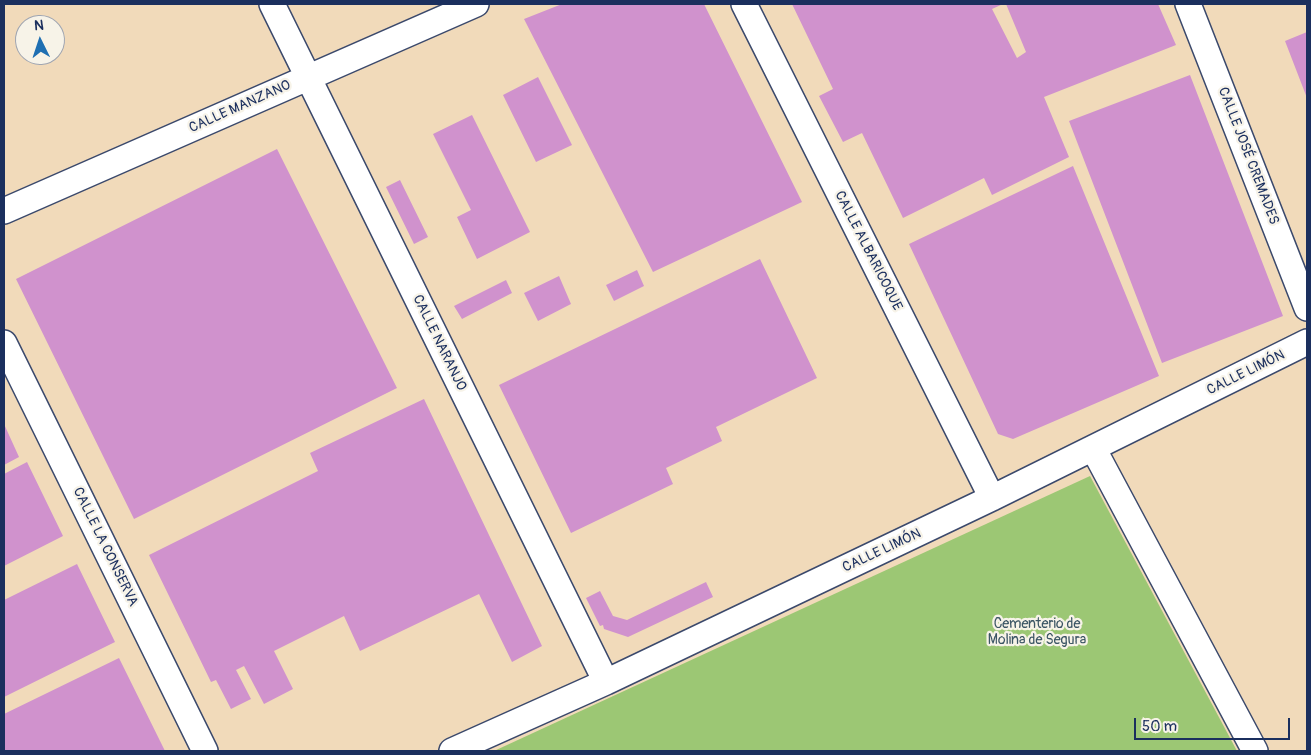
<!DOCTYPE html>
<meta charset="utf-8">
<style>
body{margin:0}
#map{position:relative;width:1311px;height:755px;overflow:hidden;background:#f1daba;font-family:Pangolin,sans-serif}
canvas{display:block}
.frame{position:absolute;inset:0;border:5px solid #1b2f5e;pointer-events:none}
.north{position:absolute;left:15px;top:15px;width:50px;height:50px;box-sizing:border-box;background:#f7f3e8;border:1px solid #9fa5b1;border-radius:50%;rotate:356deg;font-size:14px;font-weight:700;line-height:20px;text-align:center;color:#1b2f5e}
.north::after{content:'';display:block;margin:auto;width:18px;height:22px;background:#1f6fb2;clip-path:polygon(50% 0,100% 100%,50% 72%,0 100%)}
.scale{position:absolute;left:1134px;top:718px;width:156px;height:22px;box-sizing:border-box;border:2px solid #1b2f5e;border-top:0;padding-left:6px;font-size:15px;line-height:18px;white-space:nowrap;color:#1b2f5e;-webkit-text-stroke:4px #f7f3e8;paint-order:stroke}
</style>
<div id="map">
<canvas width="1311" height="755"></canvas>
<div class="frame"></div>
<div class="north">N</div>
<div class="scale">50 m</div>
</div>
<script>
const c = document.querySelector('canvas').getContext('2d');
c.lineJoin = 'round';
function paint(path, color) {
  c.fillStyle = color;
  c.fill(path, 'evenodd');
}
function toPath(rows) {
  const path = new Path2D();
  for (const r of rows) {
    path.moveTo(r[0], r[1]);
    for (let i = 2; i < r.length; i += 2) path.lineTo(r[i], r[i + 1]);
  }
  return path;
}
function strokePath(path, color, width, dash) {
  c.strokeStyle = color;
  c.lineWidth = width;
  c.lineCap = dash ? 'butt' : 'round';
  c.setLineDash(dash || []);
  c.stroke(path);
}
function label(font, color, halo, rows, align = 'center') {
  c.font = font + ' Pangolin,sans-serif';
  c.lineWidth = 4.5;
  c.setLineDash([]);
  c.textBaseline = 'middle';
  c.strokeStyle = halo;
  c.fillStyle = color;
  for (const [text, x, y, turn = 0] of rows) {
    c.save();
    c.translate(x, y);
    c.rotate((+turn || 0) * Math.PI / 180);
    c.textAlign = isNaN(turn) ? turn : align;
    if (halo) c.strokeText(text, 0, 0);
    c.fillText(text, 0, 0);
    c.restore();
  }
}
paint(toPath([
 [1090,476,1237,751,494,751]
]), '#9cc774');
paint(toPath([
 [562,4,704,4,802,202,653,272,524,19],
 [792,4,1003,4,992,9,1017,58,1026,52,1006,4,1158,4,1176,45,1044,97,1069,157,992,195,984,178,903,218,862,133,843,142,819,96,833,89],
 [1307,32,1307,98,1285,41],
 [1190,75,1283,316,1162,363,1069,121],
 [538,77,572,145,536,162,503,95],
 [472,115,530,232,477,259,457,217,471,210,433,134],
 [277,149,397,388,134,519,16,279],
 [1073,166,1159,376,1013,439,998,434,909,244],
 [400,180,428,237,414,244,386,187],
 [760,259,817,378,716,427,722,441,666,468,673,484,571,533,499,385],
 [637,270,644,286,614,301,606,285],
 [559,276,571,304,538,321,524,293],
 [506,280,512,293,462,319,454,306],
 [424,399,542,646,512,662,479,594,360,651,344,616,274,651,293,689,264,704,244,666,236,670,251,699,231,709,216,680,211,682,149,555,318,471,310,453],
 [4,424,19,457,4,465],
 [27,462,63,536,4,566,4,474],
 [77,564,115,642,4,697,4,600],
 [706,582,713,597,628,637,604,629,603,625,600,626,586,598,600,591,613,616,627,620],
 [119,658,165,751,4,751,4,714]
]), '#d092cd');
const minor = toPath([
 [272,4,606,682],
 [744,4,992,498],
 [1188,4,1307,308],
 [4,211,476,4],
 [4,343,205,751],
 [1093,448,1255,751],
 [452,751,606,682,992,498,1307,342]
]);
strokePath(minor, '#3b496c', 28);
strokePath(minor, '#fff', 25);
label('14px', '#1b2f5e', '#f7f3e8', [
 ["CALLE MANZANO",240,107,-24],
 ["CALLE JOSÉ CREMADES",1248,156,69],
 ["CALLE ALBARICOQUE",868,251,63],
 ["CALLE NARANJO",439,343,64],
 ["CALLE LIMÓN",1246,373,-26],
 ["CALLE LA CONSERVA",105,547,64],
 ["CALLE LIMÓN",882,551,-25]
]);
label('14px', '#3b5564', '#f7f3e8', [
 ["Cementerio de",1037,624],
 ["Molina de Segura",1037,640]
]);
</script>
